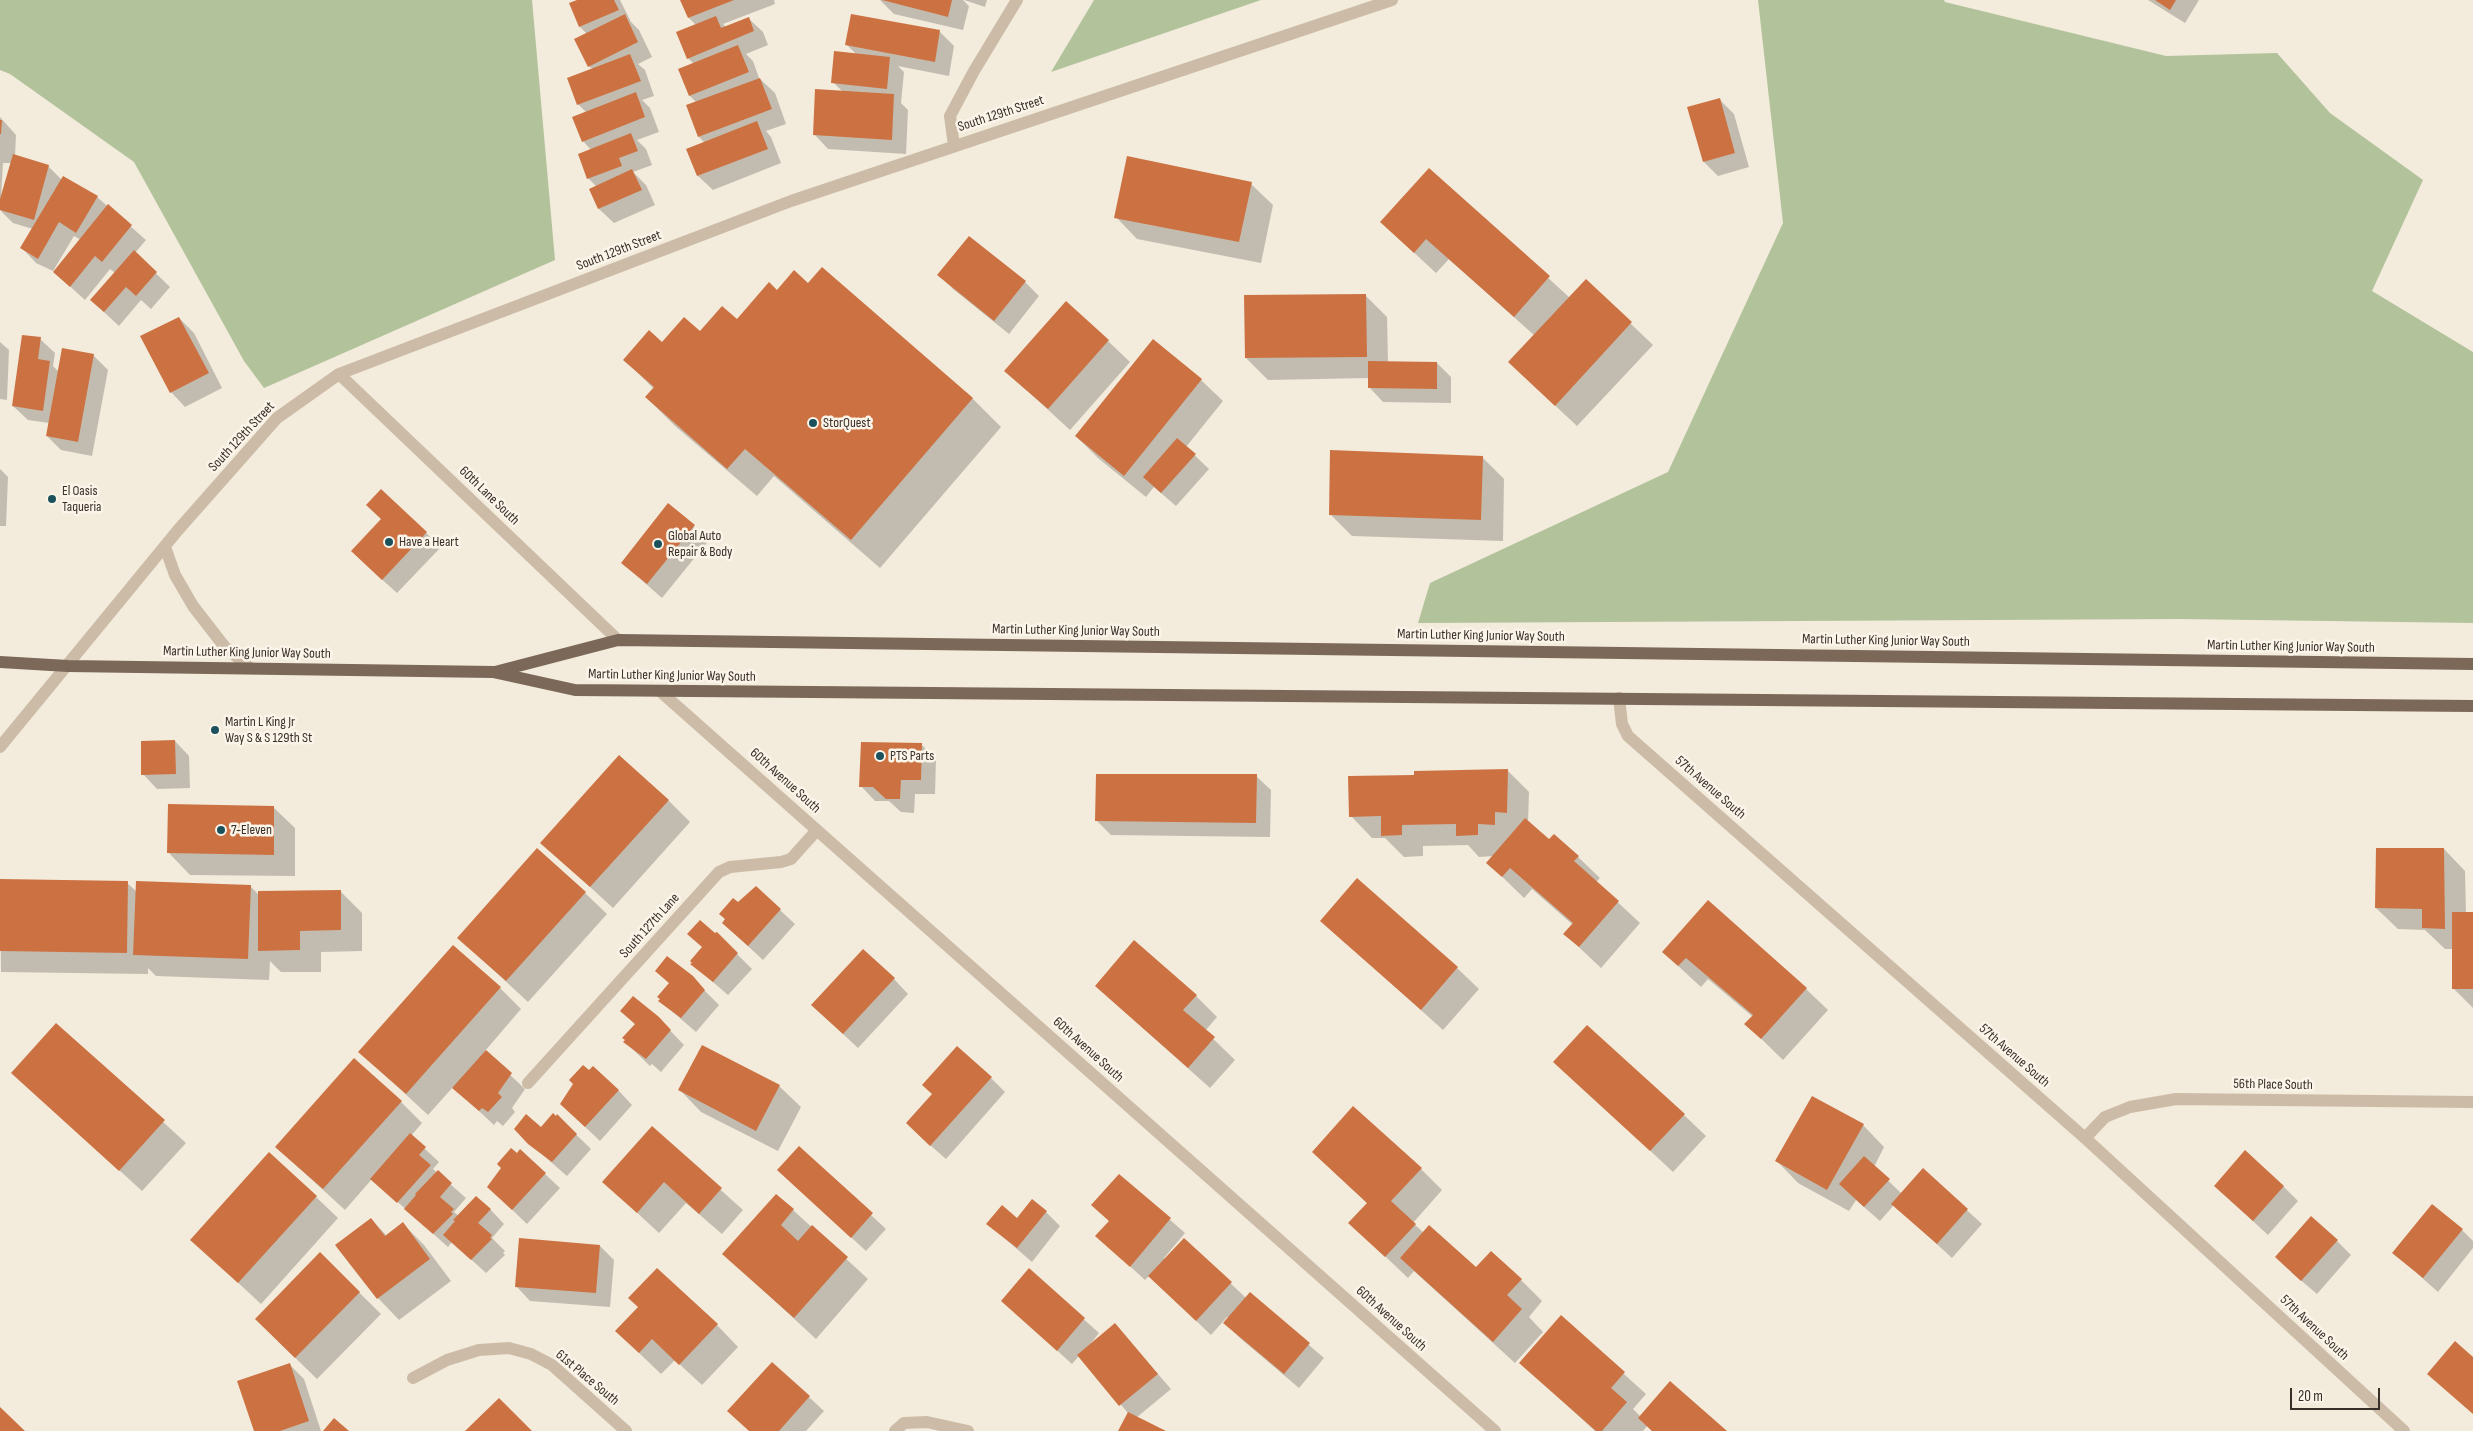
<!DOCTYPE html>
<style>
body{margin:0}
#map{position:relative;width:2473px;height:1431px;overflow:hidden;background:#f3ebdc;font-family:"Sofia Sans Condensed",sans-serif}
canvas{display:block}
.scale{position:absolute;left:2290px;top:1388px;width:90px;height:22px;box-sizing:border-box;border:2px solid #382f28;border-top:0;padding-left:6px;font-size:15px;line-height:18px;white-space:nowrap;color:#382f28;-webkit-text-stroke:4px #fbf4e9;paint-order:stroke}
</style>
<div id="map">
<canvas width="2473" height="1431"></canvas>
<div class="scale">20 m</div>
</div>
<script>
const c = document.querySelector('canvas').getContext('2d');
c.lineJoin = 'round';
function paint(path, color) {
  c.fillStyle = color;
  c.fill(path, 'evenodd');
}
function toPath(rows) {
  const path = new Path2D();
  for (const r of rows) {
    path.moveTo(r[0], r[1]);
    for (let i = 2; i < r.length; i += 2) path.lineTo(r[i], r[i + 1]);
  }
  return path;
}
function strokePath(path, color, width, dash) {
  c.strokeStyle = color;
  c.lineWidth = width;
  c.lineCap = dash ? 'butt' : 'round';
  c.setLineDash(dash || []);
  c.stroke(path);
}
function label(font, color, halo, rows, align = 'center') {
  c.font = font + ' "Sofia Sans Condensed",sans-serif';
  c.lineWidth = 5;
  c.setLineDash([]);
  c.textBaseline = 'middle';
  c.strokeStyle = halo;
  c.fillStyle = color;
  for (const [text, x, y, turn = 0] of rows) {
    c.save();
    c.translate(x, y);
    c.rotate((+turn || 0) * Math.PI / 180);
    c.textAlign = isNaN(turn) ? turn : align;
    if (halo) c.strokeText(text, 0, 0);
    c.fillText(text, 0, 0);
    c.restore();
  }
}
paint(toPath([
 [0,0,532,0,555,260,264,388,244,361,134,162,10,74,0,70],
 [1094,0,1261,0,1051,72],
 [1758,0,1944,0,1945,2,2166,56,2277,53,2330,113,2423,180,2372,291,2473,352,2473,623,2180,619,1418,623,1430,583,1668,472,1783,223]
]), '#b2c39b');
paint(toPath([
 [578,0,620,0,631,22,639,30,652,57,638,64,645,70,654,96,642,100,650,108,659,132,637,140,646,149,652,165,633,172,646,185,655,205,614,223,599,209,591,190,597,187,588,178,591,150,583,141,587,113,578,104,593,70,589,66,587,34,580,27,570,4],
 [682,0,774,0,775,4,723,24,726,27,748,18,763,32,768,45,746,54,753,61,759,78,775,93,786,124,766,131,771,137,781,163,713,190,698,176,688,149,705,143,699,137,697,103,690,96,694,64,688,58,696,25,689,18],
 [880,0,963,0,969,6,963,30,894,14],
 [964,0,987,0,985,7],
 [2148,0,2199,0,2185,23],
 [852,15,940,32,954,46,949,76,898,66,904,72,901,103,908,110,906,154,828,149,814,134,843,92,833,82,856,54,847,45],
 [1719,99,1734,114,1749,167,1718,176,1704,162],
 [0,117,16,135,15,156,49,167,62,180,63,178,97,197,146,240,135,253,170,287,151,309,141,300,119,326,91,300,115,273,110,269,85,300,53,271,36,263,22,248,33,229,13,223,0,210],
 [3,163,12,163,1,197],
 [74,236,81,240,55,272,53,271],
 [1429,169,1570,298,1586,281,1653,345,1577,426,1532,384,1535,336,1449,259,1436,273,1381,222],
 [1251,184,1273,205,1261,263,1137,239,1116,217],
 [822,268,973,399,1001,427,880,568,774,476,757,496,675,426,646,397,654,389,625,360,663,344,737,321,777,291,808,284],
 [939,275,1025,282,1039,296,1009,334,953,289],
 [1365,295,1387,317,1388,362,1437,363,1451,377,1451,403,1383,402,1369,387,1369,378,1268,380,1246,358],
 [179,318,194,333,222,388,185,407,171,392],
 [40,339,55,353,53,366,59,372,63,350,94,356,108,370,92,456,61,450,47,436,49,423,28,420,13,406],
 [1108,341,1130,362,1070,430,1006,371],
 [0,342,9,350,7,400,0,399],
 [1201,380,1223,401,1186,447,1209,469,1176,506,1154,487,1146,497,1098,458,1076,436],
 [1482,457,1504,479,1503,541,1352,536,1330,514],
 [0,469,8,477,6,526,0,526],
 [668,505,709,540,662,598,622,563],
 [426,533,441,547,397,593,367,566],
 [175,741,189,756,190,788,157,789,143,774],
 [921,744,936,759,935,794,915,794,914,813,901,812,889,801,875,801,861,786],
 [1507,770,1529,792,1528,823,1549,841,1578,857,1600,878,1596,882,1640,923,1601,968,1565,934,1573,925,1532,889,1524,898,1488,863,1494,856,1479,857,1468,845,1423,846,1423,856,1404,857,1385,838,1372,838,1351,816,1415,776],
 [1256,776,1271,790,1270,837,1111,835,1096,820],
 [668,800,690,822,613,908,542,843],
 [273,807,295,828,295,876,190,875,169,853],
 [2444,849,2465,871,2466,913,2473,913,2473,1008,2453,988,2453,949,2445,949,2425,930,2398,929,2376,908],
 [0,881,127,883,137,892,250,886,259,895,341,892,362,913,362,951,321,952,321,972,281,972,270,961,269,980,156,976,148,968,148,974,1,972],
 [756,888,795,924,763,960,723,923,738,904],
 [585,893,607,914,528,1002,459,938],
 [1322,921,1457,968,1479,989,1443,1030],
 [717,934,752,969,728,995,692,964],
 [1663,952,1806,989,1828,1010,1783,1060,1746,1024,1753,1017,1708,979,1701,987],
 [656,970,684,970,719,1005,696,1032,660,1001,670,984],
 [894,979,908,994,858,1048,827,1019],
 [1096,986,1196,996,1217,1017,1205,1031,1235,1060,1210,1088],
 [500,988,521,1009,485,1051,525,1089,512,1108,515,1112,503,1126,497,1121,494,1125,453,1087,428,1115,360,1052],
 [622,1011,658,1018,684,1045,661,1072,652,1064,650,1066,625,1042,636,1025],
 [56,1024,186,1143,142,1191,13,1073],
 [1555,1062,1684,1115,1706,1136,1673,1172],
 [991,1078,1005,1092,946,1159,922,1138],
 [779,1086,801,1107,778,1151,701,1112,680,1090],
 [618,1090,632,1105,600,1141,561,1104],
 [401,1102,422,1123,411,1136,439,1162,433,1169,466,1198,454,1212,459,1216,490,1209,504,1224,492,1238,505,1251,503,1253,505,1255,486,1273,452,1242,448,1247,372,1179,345,1210,276,1147],
 [557,1116,591,1149,567,1176,529,1143],
 [1863,1125,1884,1147,1874,1167,1902,1194,1923,1170,1982,1224,1952,1258,1894,1205,1880,1221,1856,1200,1849,1211,1798,1183,1777,1161],
 [652,1128,743,1210,722,1234,686,1203,659,1233,604,1182],
 [799,1148,886,1229,866,1251,793,1184],
 [520,1151,560,1188,527,1224,503,1201,517,1155],
 [1313,1152,1421,1169,1442,1190,1413,1223,1424,1233,1476,1269,1521,1280,1542,1301,1529,1317,1543,1332,1515,1363,1414,1271,1408,1278,1350,1223,1368,1204],
 [1119,1175,1185,1233,1164,1258,1165,1260,1184,1239,1246,1298,1250,1294,1324,1358,1299,1388,1240,1338,1225,1323,1229,1318,1227,1317,1211,1335,1149,1276,1145,1280,1097,1236,1110,1222,1093,1205],
 [2283,1186,2298,1201,2268,1235,2230,1200],
 [316,1197,338,1218,261,1304,192,1240],
 [793,1210,868,1279,816,1339,724,1254],
 [1046,1212,1060,1226,1032,1262,988,1224],
 [371,1219,387,1236,403,1224,424,1245,451,1281,399,1320,378,1298],
 [2462,1230,2473,1241,2473,1248,2438,1292,2394,1253],
 [2337,1241,2351,1255,2317,1294,2291,1272],
 [600,1246,614,1260,610,1307,530,1301,516,1286],
 [320,1254,381,1314,317,1379,278,1341],
 [1029,1270,1099,1333,1089,1346,1115,1325,1171,1389,1136,1418,1163,1431,1120,1431,1128,1413,1079,1356,1072,1364,1002,1301],
 [639,1308,717,1325,738,1347,702,1385,675,1360,661,1374,616,1331],
 [1561,1317,1646,1394,1633,1409,1641,1417,1725,1431,1652,1431,1647,1426,1643,1431,1595,1431,1521,1363],
 [772,1363,824,1411,806,1431,749,1431],
 [289,1364,304,1379,321,1431,255,1431]
]), '#0003');
paint(toPath([
 [577,0,614,0,619,10,579,27,569,3],
 [680,0,734,0,688,18],
 [882,0,952,0,948,17],
 [2155,0,2176,0,2170,10],
 [625,14,638,42,588,67,574,39],
 [851,14,940,30,935,62,845,45],
 [716,16,721,28,749,17,754,31,687,59,676,32],
 [738,45,749,72,689,96,678,69],
 [834,51,890,57,887,89,831,83],
 [630,54,641,81,577,105,567,78],
 [760,78,772,109,698,137,686,105],
 [815,89,894,94,892,140,813,135],
 [636,92,645,117,582,142,572,117],
 [1720,98,1735,153,1703,162,1687,107],
 [0,120,2,120,1,134,0,134],
 [757,121,768,149,697,176,686,149],
 [631,133,638,151,619,158,622,166,587,179,578,154],
 [13,154,49,165,34,220,0,210,0,199],
 [1127,156,1252,182,1239,242,1114,218],
 [1429,168,1550,276,1514,317,1426,239,1414,253,1380,222],
 [632,169,642,190,598,209,589,189],
 [63,176,98,196,76,233,59,222,38,259,20,248],
 [108,204,132,225,102,262,95,256,70,287,53,272],
 [969,236,1026,281,994,321,937,275],
 [134,250,157,272,136,296,126,287,104,312,90,300],
 [822,267,973,398,851,540,745,449,727,469,645,397,654,387,623,360,649,330,662,342,684,317,700,331,722,306,737,319,769,282,777,290,794,270,808,283],
 [1586,279,1632,322,1555,406,1508,362],
 [1366,294,1367,357,1245,358,1244,295],
 [1066,301,1109,340,1048,409,1004,371],
 [179,317,209,373,170,393,140,336],
 [22,335,41,337,38,359,50,361,43,411,12,406],
 [1153,339,1202,379,1124,476,1075,436],
 [62,348,94,354,78,442,46,436],
 [1368,361,1437,362,1437,389,1368,388],
 [1177,438,1196,454,1161,493,1143,477],
 [1330,450,1483,456,1481,520,1329,515],
 [381,489,427,532,382,580,351,551,381,519,366,505],
 [668,503,695,525,647,584,621,563],
 [175,740,176,774,141,775,141,741],
 [861,742,922,743,921,780,901,780,900,799,886,799,873,787,859,787],
 [619,755,669,800,590,887,540,843],
 [1508,769,1507,813,1495,812,1495,825,1478,824,1478,835,1456,836,1456,824,1402,825,1402,835,1381,836,1381,816,1349,817,1348,776,1414,775,1414,771],
 [1096,774,1257,774,1256,823,1095,821],
 [168,804,274,806,274,855,167,853],
 [1525,818,1549,839,1554,834,1579,856,1574,861,1619,901,1579,947,1563,934,1573,923,1510,868,1502,877,1486,863],
 [537,848,586,892,506,981,457,938],
 [2376,848,2444,848,2445,929,2422,928,2422,909,2375,908],
 [1357,878,1458,967,1421,1010,1320,921],
 [0,879,128,881,127,953,0,951],
 [136,881,251,885,248,959,133,955],
 [756,886,781,909,748,946,722,923,725,919,719,914,733,898,738,902],
 [341,890,341,930,300,931,300,950,258,951,258,891],
 [1708,900,1807,988,1761,1039,1744,1024,1753,1015,1686,958,1678,966,1662,952],
 [2452,912,2473,912,2473,989,2452,989],
 [700,920,715,933,717,932,738,953,713,982,690,964,692,963,690,961,702,947,687,934],
 [1134,940,1197,995,1183,1010,1215,1037,1188,1068,1095,986],
 [453,945,501,987,406,1094,358,1052],
 [863,949,895,978,843,1034,811,1005],
 [667,956,693,976,705,990,681,1018,658,1001,660,999,657,997,669,983,655,971],
 [633,996,659,1017,671,1030,646,1059,623,1042,625,1040,622,1038,635,1024,620,1011],
 [56,1023,165,1120,119,1171,11,1073],
 [1587,1025,1685,1114,1650,1151,1553,1062],
 [702,1045,780,1085,756,1131,678,1090],
 [957,1046,992,1077,930,1146,906,1123,932,1094,922,1085],
 [486,1050,512,1073,498,1093,502,1097,488,1112,482,1108,479,1111,452,1088],
 [354,1058,402,1101,323,1189,275,1147],
 [583,1065,589,1070,593,1066,619,1090,585,1127,560,1104,573,1084,569,1080],
 [1812,1096,1864,1124,1827,1190,1775,1161],
 [1353,1106,1422,1168,1391,1201,1416,1224,1385,1257,1348,1223,1367,1203,1312,1152],
 [553,1113,556,1116,557,1114,577,1134,552,1162,528,1144,514,1129,526,1114,541,1127],
 [652,1126,722,1188,699,1214,664,1182,637,1213,602,1182],
 [410,1133,426,1147,419,1155,431,1165,397,1203,370,1179],
 [799,1146,873,1213,851,1238,777,1170],
 [511,1148,517,1153,520,1149,546,1173,512,1210,487,1187,501,1168,497,1164],
 [2245,1150,2284,1186,2253,1221,2214,1186],
 [269,1152,317,1196,238,1283,190,1240],
 [1864,1156,1890,1179,1864,1207,1839,1184],
 [1923,1168,1968,1209,1937,1244,1891,1204],
 [438,1170,452,1183,440,1197,454,1209,451,1212,453,1214,433,1234,404,1209,416,1195,415,1194],
 [1119,1174,1171,1218,1130,1267,1095,1236,1109,1221,1091,1205],
 [776,1194,794,1209,781,1225,798,1241,812,1225,848,1257,794,1318,722,1254],
 [476,1196,491,1209,478,1223,492,1235,490,1238,492,1239,471,1260,443,1235,455,1221,453,1220],
 [1032,1199,1047,1211,1017,1248,986,1224,1002,1205,1017,1218],
 [2432,1204,2463,1229,2423,1278,2392,1253],
 [2311,1216,2338,1240,2301,1281,2275,1257],
 [371,1218,385,1236,403,1222,430,1259,377,1299,335,1245],
 [1429,1225,1476,1267,1491,1251,1522,1279,1507,1295,1522,1309,1493,1342,1400,1258],
 [519,1238,600,1245,596,1293,515,1287],
 [1184,1238,1232,1282,1196,1321,1148,1276],
 [320,1252,360,1292,295,1358,255,1319],
 [657,1268,718,1324,679,1365,652,1339,639,1353,615,1331,638,1307,628,1298],
 [1029,1268,1085,1318,1057,1351,1001,1301],
 [1250,1292,1310,1343,1284,1374,1223,1323],
 [1561,1315,1625,1372,1611,1388,1627,1402,1602,1431,1596,1431,1519,1363],
 [1115,1323,1158,1374,1119,1406,1077,1355],
 [2455,1341,2473,1357,2473,1414,2427,1374],
 [772,1362,810,1396,779,1431,749,1431,727,1411],
 [290,1363,309,1421,280,1431,254,1431,237,1381],
 [1670,1381,1727,1431,1652,1431,1638,1418],
 [499,1398,532,1431,465,1431],
 [0,1407,25,1431,0,1431],
 [1128,1412,1166,1431,1118,1431],
 [334,1418,349,1431,323,1431]
]), '#cc7242');
strokePath(toPath([
 [954,146,950,116,974,71,1017,0],
 [339,374,618,640],
 [165,547,175,575,193,606,224,646,250,668],
 [661,692,1495,1431],
 [1619,698,1622,724,1628,736,2085,1138,2404,1431],
 [0,747,178,530,277,418,339,374,791,201,1392,0],
 [528,1083,719,872,730,867,781,862,791,859,817,830],
 [2085,1138,2105,1117,2130,1107,2176,1099,2473,1102],
 [413,1378,447,1360,479,1350,509,1348,531,1354,552,1365,626,1431],
 [895,1431,904,1423,927,1422,968,1431]
]), '#ccbca7', 12);
strokePath(toPath([
 [0,662,68,666,493,672,575,690,2473,706],
 [495,672,618,640,2473,664]
]), '#7b6858', 12);
for (const [x, y, r, color] of [
 [813,423,5,"#1b515c"],
 [52,499,5,"#1b515c"],
 [389,542,5,"#1b515c"],
 [658,544,5,"#1b515c"],
 [215,730,5,"#1b515c"],
 [880,756,5,"#1b515c"],
 [221,830,5,"#1b515c"]
]) {
  const dot = new Path2D();
  dot.arc(x, y, r, 0, 2 * Math.PI);
  c.fillStyle = color;
  c.fill(dot);
  strokePath(dot, '#fbf4e9', 2);
}
label('14px', '#382f28', '#fbf4e9', [
 ["South 129th Street",1001,114,-18],
 ["South 129th Street",619,251,-21],
 ["South 129th Street",242,437,-47],
 ["60th Lane South",489,496,44],
 ["Martin Luther King Junior Way South",1076,631,1],
 ["Martin Luther King Junior Way South",1481,636,1],
 ["Martin Luther King Junior Way South",1886,641,1],
 ["Martin Luther King Junior Way South",2291,647,1],
 ["Martin Luther King Junior Way South",247,653,1],
 ["Martin Luther King Junior Way South",672,676,1],
 ["60th Avenue South",785,781,42],
 ["57th Avenue South",1710,788,41],
 ["South 127th Lane",650,926,-48],
 ["60th Avenue South",1088,1050,42],
 ["57th Avenue South",2014,1056,41],
 ["56th Place South",2273,1085,1],
 ["60th Avenue South",1391,1319,42],
 ["57th Avenue South",2314,1328,43],
 ["61st Place South",587,1378,40]
]);
label('14px', '#382f28', '#fbf4e9', [
 ["StorQuest",823,423],
 ["El Oasis",62,491],
 ["Taqueria",62,507],
 ["Global Auto",668,536],
 ["Repair & Body",668,552],
 ["Have a Heart",399,542],
 ["Martin L King Jr",225,722],
 ["Way S & S 129th St",225,738],
 ["PTS Parts",890,756],
 ["7-Eleven",231,830]
], 'left');
</script>
